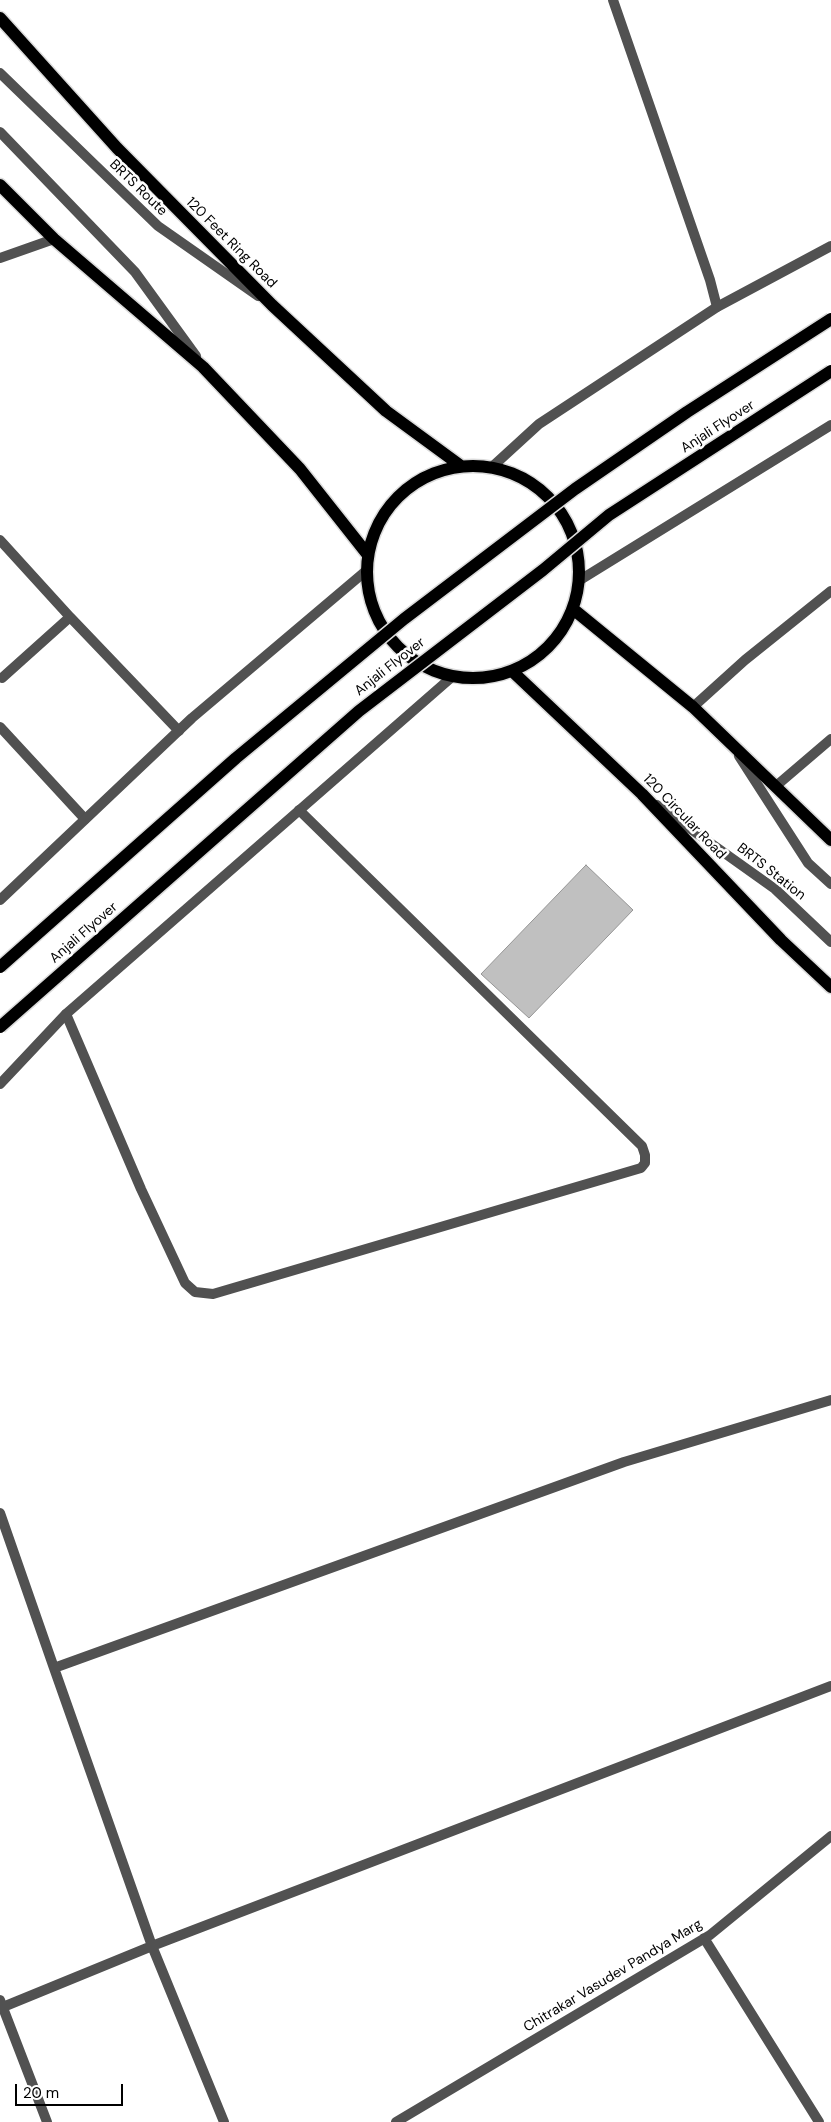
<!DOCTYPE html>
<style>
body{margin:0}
#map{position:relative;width:831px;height:2122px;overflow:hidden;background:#fff;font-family:"DM Sans",sans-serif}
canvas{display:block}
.scale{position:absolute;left:15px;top:2084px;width:108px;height:22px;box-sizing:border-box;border:2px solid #000;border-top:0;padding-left:6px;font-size:15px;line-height:18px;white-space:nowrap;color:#000;-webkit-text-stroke:4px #fff;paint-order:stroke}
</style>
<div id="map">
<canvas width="831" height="2122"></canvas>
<div class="scale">20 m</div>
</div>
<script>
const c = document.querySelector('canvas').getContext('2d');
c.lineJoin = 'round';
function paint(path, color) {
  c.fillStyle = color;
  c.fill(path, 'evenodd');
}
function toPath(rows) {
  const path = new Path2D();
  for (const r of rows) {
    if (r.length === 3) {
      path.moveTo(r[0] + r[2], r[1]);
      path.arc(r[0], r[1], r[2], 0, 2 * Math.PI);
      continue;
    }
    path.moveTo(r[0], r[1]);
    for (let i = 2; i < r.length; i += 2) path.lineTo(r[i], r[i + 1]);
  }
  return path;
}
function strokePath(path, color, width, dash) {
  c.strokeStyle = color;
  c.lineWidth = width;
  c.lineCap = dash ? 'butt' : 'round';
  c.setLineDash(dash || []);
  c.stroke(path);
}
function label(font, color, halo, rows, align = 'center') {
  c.font = font + ' "DM Sans",sans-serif';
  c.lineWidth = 5;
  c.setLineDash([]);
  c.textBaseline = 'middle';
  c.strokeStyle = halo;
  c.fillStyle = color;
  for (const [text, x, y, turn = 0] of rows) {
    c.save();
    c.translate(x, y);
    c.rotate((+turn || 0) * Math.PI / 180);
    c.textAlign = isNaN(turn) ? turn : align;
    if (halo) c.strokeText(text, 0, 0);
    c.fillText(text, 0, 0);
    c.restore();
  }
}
const building = toPath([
 [586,865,633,910,529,1018,481,974,586,865]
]);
paint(building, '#c0c0c0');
strokePath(building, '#959595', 1);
const primary = toPath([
 [0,18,117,148,272,305,386,411,461,466],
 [0,185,54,239,203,367,300,469,368,555],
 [473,572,106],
 [573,609,693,707,831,840],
 [512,671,642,794,781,940,831,987]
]);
strokePath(primary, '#dbdbdb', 15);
strokePath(toPath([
 [0,73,158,226,258,296],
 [0,132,135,272,196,356],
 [739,756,808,863,831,884],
 [657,805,775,889,831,942]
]), '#515151', 10);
strokePath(toPath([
 [613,0,710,280,717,307],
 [0,258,54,239],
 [0,540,70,617,179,731],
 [2,678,70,617],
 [693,707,745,660,831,591],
 [0,727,85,819],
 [776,786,831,739],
 [66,1014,141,1189,185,1283,195,1292,213,1294,641,1168,645,1163,645,1155,642,1146,299,810],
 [0,1513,54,1668,624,1462,831,1400],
 [704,1938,819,2122],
 [0,2000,47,2122],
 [3,2007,152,1946,54,1668],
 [224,2122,152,1946,831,1686],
 [396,2122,710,1935,831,1836]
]), '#515151', 10);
strokePath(toPath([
 [492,467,539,424,717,307,831,246],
 [580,580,831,425],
 [0,900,192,718,367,570],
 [0,1084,66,1014,453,676]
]), '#515151', 10);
strokePath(primary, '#000', 12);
const primaryBridge = toPath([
 [0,967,236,758,404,619,575,489,687,412,831,319],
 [0,1027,359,711,543,570,609,515,831,371]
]);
strokePath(primaryBridge, '#dbdbdb', 15, []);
strokePath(primaryBridge, '#000', 12);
label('14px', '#000', '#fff', [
 ["BRTS Route",138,188,44],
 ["120 Feet Ring Road",231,243,45],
 ["Anjali Flyover",718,427,-33],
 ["Anjali Flyover",390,667,-38],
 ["120 Circular Road",684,817,46],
 ["BRTS Station",771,872,38],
 ["Anjali Flyover",84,933,-41],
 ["Chitrakar Vasudev Pandya Marg",613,1976,-31]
]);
</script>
